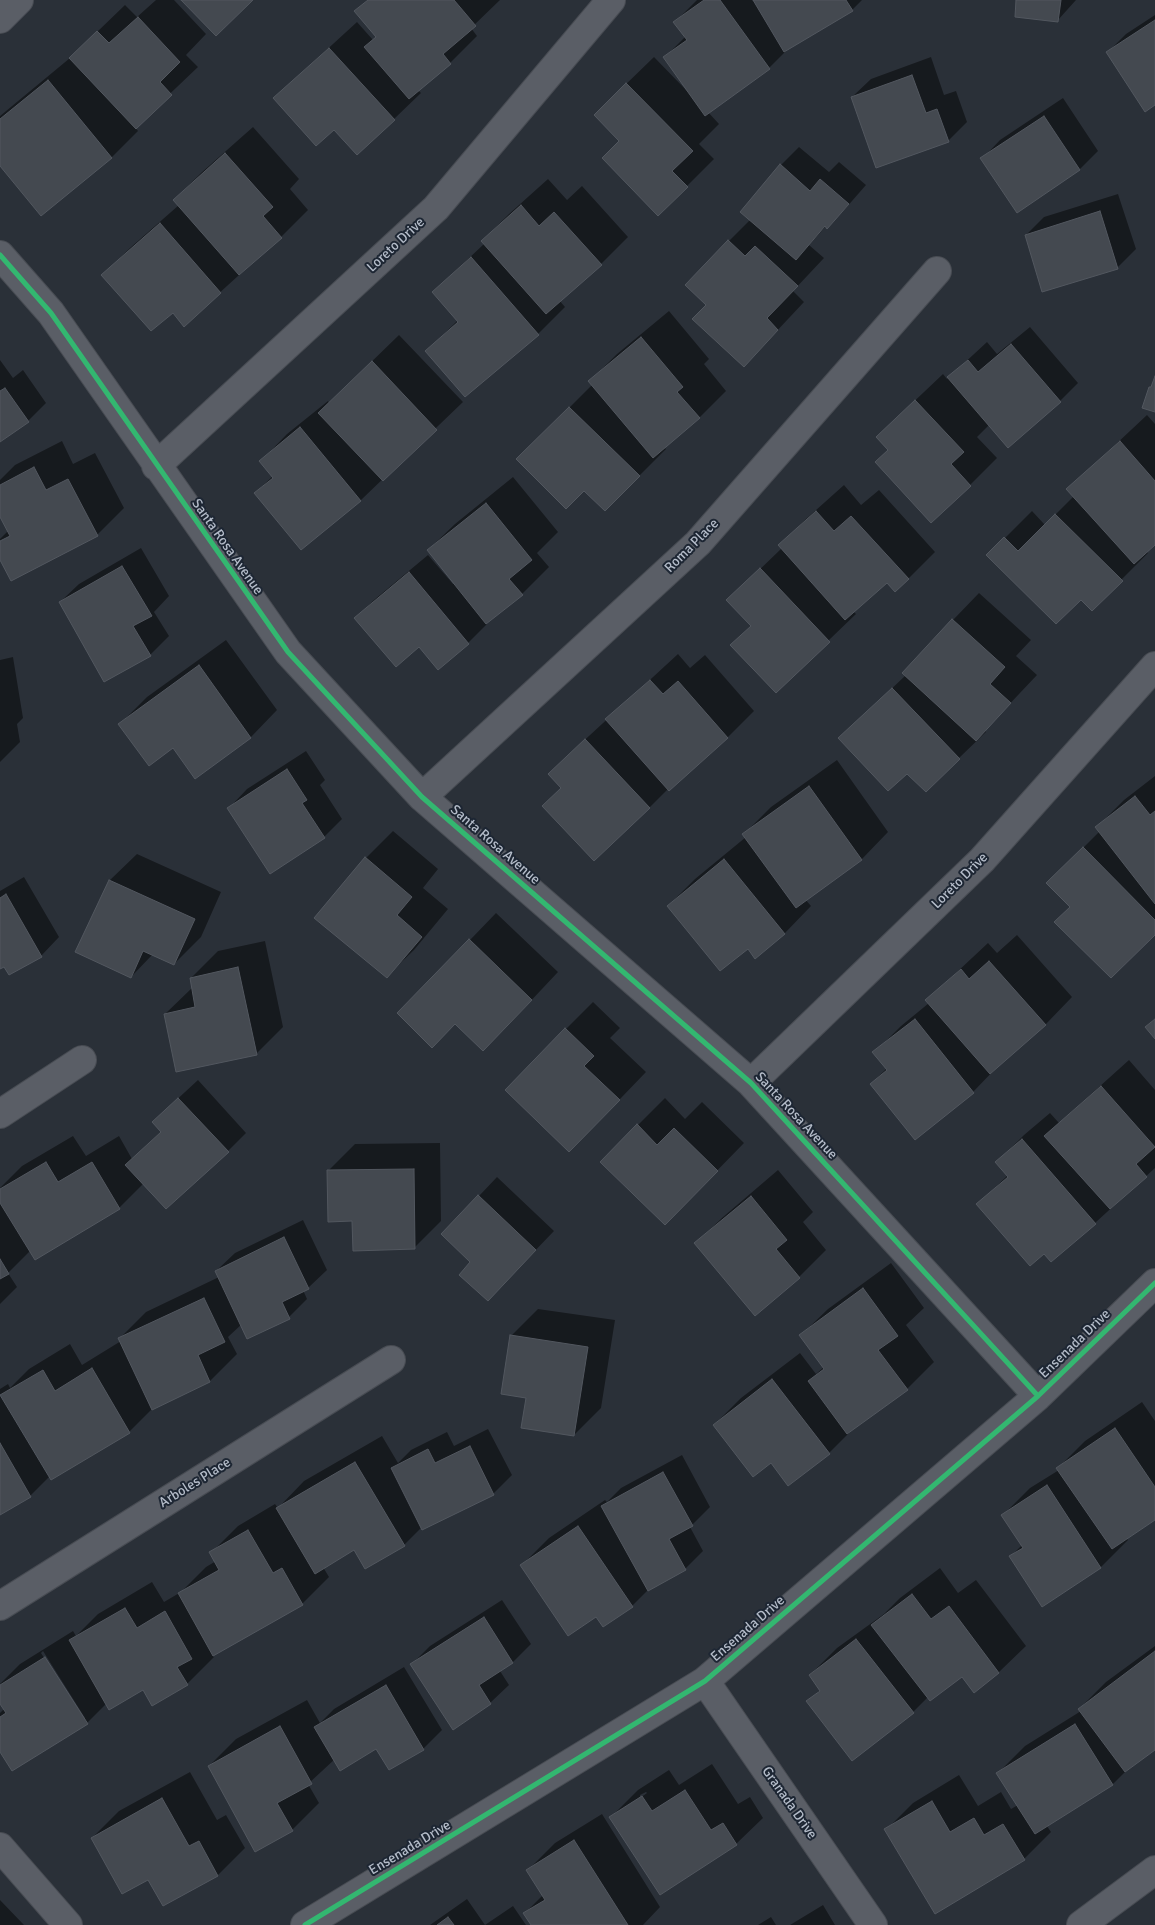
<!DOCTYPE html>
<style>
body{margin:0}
canvas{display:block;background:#2a3038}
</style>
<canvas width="1155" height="1925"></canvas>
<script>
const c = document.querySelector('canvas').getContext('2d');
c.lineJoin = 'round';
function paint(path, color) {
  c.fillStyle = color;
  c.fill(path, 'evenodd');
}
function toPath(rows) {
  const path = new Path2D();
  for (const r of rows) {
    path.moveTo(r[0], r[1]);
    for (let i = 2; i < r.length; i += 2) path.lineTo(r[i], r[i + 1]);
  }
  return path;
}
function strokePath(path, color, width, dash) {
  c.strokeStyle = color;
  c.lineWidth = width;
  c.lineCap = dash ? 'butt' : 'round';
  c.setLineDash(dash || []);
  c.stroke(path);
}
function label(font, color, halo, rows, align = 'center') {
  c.font = font + ' Signika,sans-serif';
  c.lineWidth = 4;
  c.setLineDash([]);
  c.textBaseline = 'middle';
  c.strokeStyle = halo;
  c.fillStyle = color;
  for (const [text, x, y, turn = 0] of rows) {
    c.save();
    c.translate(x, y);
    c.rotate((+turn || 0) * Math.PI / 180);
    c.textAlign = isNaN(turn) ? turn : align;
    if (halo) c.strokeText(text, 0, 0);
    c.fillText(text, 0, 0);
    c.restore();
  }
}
paint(toPath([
 [156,0,174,0,206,34,186,55,198,67,135,127,138,131,111,158,0,164,0,116,70,58,125,5,137,17],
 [368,0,500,0,471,28,477,36,450,63,418,90,421,93,394,119,334,128,274,98,357,22,373,40,377,36,356,11],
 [697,0,862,0,852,10,791,46,769,68,708,112,719,124,699,144,714,159,687,186,620,141,622,88,654,57,688,92,689,91,665,57,686,36,675,22],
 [1017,0,1076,0,1058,20],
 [1155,15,1155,103,1108,52,1126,34],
 [931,57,944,95,956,91,967,122,948,141,852,97,871,79],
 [1063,98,1098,151,1080,169,982,159,1000,140],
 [253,127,299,179,290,189,308,210,281,237,184,325,173,311,103,275,130,248,179,205,174,200,201,173],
 [799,147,829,172,839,162,866,185,845,209,827,227,826,226,809,245,824,258,793,291,804,302,744,366,708,304,729,241,750,220,781,165],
 [548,179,567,200,582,186,628,237,601,264,559,300,565,307,538,334,427,351,458,320,433,292,485,243,482,241,509,214],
 [1118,194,1136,249,1117,268,1026,235,1044,217],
 [669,311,709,359,704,364,726,391,699,418,664,447,666,449,605,510,584,489,518,459,593,384,590,381,617,354],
 [1030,327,1078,383,1060,401,990,424,977,437,997,458,970,485,890,449,905,410,943,374,947,379,987,342,997,354],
 [399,335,463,402,361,500,301,549,255,493,273,476,261,461,287,434,328,401,329,403],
 [0,360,13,378,23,370,46,403,28,421,0,441],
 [1147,415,1155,424,1155,544,1146,551,1148,553,1092,609,1081,598,988,555,1032,511,1045,525,1074,496,1068,489],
 [62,441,73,464,95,453,124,508,97,535,0,557,0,539,8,531,0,515,0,480,15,465],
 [513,477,558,532,537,553,549,567,522,594,486,623,487,624,468,643,439,668,419,645,356,618,374,600,428,555,453,584,455,583,428,550,455,524],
 [844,485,861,505,879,490,935,552,908,579,887,581,853,611,856,614,776,691,732,645,752,625,728,600,782,548,780,545,806,519],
 [141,548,169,596,154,612,169,636,150,655,60,602,79,584],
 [979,593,1031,640,1016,656,1037,675,985,730,986,732,959,758,867,712,906,675,953,620],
 [226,640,277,710,251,737,196,777,174,746,120,724,147,697],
 [678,654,690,668,705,655,754,711,727,738,668,789,649,808,563,788,577,747],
 [13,657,23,718,17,724,20,742,0,762,0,660],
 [306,751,325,780,320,785,342,819,324,837,229,808,247,789],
 [837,760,888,832,862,859,805,899,811,906,785,933,756,957,748,948,668,906,695,879,746,837,744,834,771,807],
 [1155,776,1155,933,1071,907,1048,883,1100,831,1097,827,1124,800],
 [393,831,438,869,423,888,448,909,414,950,387,976,366,858],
 [137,854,221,892,201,937,174,964,153,954,131,977,110,880],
 [24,877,59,937,41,956,0,968,0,891],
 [496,913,558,972,510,1023,470,940],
 [1017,935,1072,997,1046,1024,999,1065,973,1092,871,1084,887,1068,874,1053,901,1026,929,1003,927,1000,988,943,997,953],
 [265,941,283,1027,256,1054,165,1014,193,987,191,978,218,951],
 [593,1002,620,1028,610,1038,646,1072,596,1124,566,1029],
 [1129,1060,1155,1090,1155,1168,1095,1223,1044,1253,978,1204,1008,1175,997,1162,1024,1135,1050,1113,1059,1123],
 [198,1080,246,1133,228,1151,144,1183,119,1208,31,1250,8,1273,17,1287,0,1304,0,1188,22,1166,73,1136,86,1156,119,1136,132,1159,162,1131,172,1104],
 [665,1098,685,1119,702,1102,744,1143,665,1224,601,1162],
 [440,1143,441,1221,414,1248,354,1220,328,1171,355,1144],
 [778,1170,813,1212,803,1222,826,1250,799,1277,696,1243,723,1217],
 [497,1177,554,1231,506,1281,479,1196],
 [303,1220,327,1270,308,1288,303,1290,307,1299,289,1317,242,1324,228,1337,237,1354,210,1381,154,1407,129,1432,52,1479,50,1476,30,1496,0,1513,0,1389,8,1384,10,1388,29,1369,70,1344,82,1365,121,1341,119,1339,146,1312,219,1277,216,1271,235,1253],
 [891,1263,924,1308,906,1325,934,1362,907,1389,855,1427,829,1453,771,1461,714,1425,741,1398,800,1353,816,1374,824,1367,801,1335,828,1309],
 [538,1309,615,1320,601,1408,574,1435,528,1397,511,1336],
 [1142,1402,1155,1421,1155,1518,1126,1538,1128,1540,1101,1567,1042,1605,1011,1556,1022,1545,1003,1515,1030,1488,1059,1470,1058,1468,1085,1441],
 [488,1429,512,1475,493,1494,422,1527,404,1545,354,1549,323,1567,329,1577,302,1604,212,1655,214,1657,187,1684,143,1689,107,1703,87,1723,0,1750,0,1713,4,1709,0,1702,0,1684,20,1664,73,1631,76,1636,98,1614,152,1582,164,1602,181,1592,206,1567,216,1561,211,1553,238,1526,275,1504,278,1508,304,1481,382,1436,398,1463,411,1450,447,1432,454,1446],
 [43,1651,85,1718,82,1718,41,1653],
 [682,1455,710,1507,690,1527,703,1551,685,1569,649,1589,632,1606,603,1626,596,1615,522,1565,549,1538,605,1500,607,1502,621,1488],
 [940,1568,958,1593,976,1580,1026,1646,999,1672,974,1692,962,1675,928,1697,913,1712,808,1702,821,1689,810,1675,837,1648,884,1614,900,1598],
 [502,1600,531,1644,513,1662,500,1671,509,1685,490,1703,412,1664,430,1646],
 [1155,1646,1155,1748,1130,1767,1113,1784,1047,1826,1051,1832,1024,1859,886,1830,913,1803,959,1775,978,1806,1001,1792,1011,1809,1018,1805,998,1773,1025,1746,1081,1711,1079,1709,1106,1682],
 [404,1667,442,1730,423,1749,389,1769,377,1748,335,1759,308,1784,319,1803,292,1830,209,1766,236,1739,307,1700,320,1723,334,1709],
 [712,1764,738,1804,750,1797,763,1818,736,1844,611,1817,638,1790,669,1770,679,1785],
 [646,1792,647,1793,640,1798,640,1795],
 [190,1772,217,1820,226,1815,245,1848,218,1875,163,1905,149,1878,92,1838,119,1811],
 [602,1814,660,1907,643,1925,532,1925,525,1913,543,1895,528,1870,555,1843],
 [467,1899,485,1925,513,1906,526,1925,430,1925],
 [0,1900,24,1925,0,1925],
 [823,1905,835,1925,790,1925],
 [771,1917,776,1925,758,1925]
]), '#0007');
const building = toPath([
 [181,0,253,0,216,36,181,0],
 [368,0,454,0,476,26,443,54,451,64,409,99,364,47,376,37,354,11,368,0],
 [704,0,720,0,770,69,705,116,663,57,687,40,673,22,704,0],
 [753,0,846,0,853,11,784,52,753,0],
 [1016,0,1061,0,1058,22,1015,17,1016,0],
 [138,17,180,62,160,82,172,95,136,129,69,58,97,31,109,43,138,17],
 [1155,20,1155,105,1145,112,1106,52,1155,20],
 [329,48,395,120,357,155,334,130,316,146,273,98,329,48],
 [912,75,926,113,937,109,949,142,876,168,851,97,912,75],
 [48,80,112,158,41,216,0,166,0,119,48,80],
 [626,83,693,151,672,171,688,187,658,216,602,158,619,141,594,115,626,83],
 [1044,116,1080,170,1017,213,980,158,1044,116],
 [225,153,273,207,263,216,282,238,239,275,173,200,225,153],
 [780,164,810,191,820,179,849,204,827,229,825,226,796,260,740,212,780,164],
 [521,205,539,226,554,212,602,265,546,314,481,241,521,205],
 [1100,211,1118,269,1042,292,1025,235,1100,211],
 [160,223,221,293,184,327,173,313,151,331,101,275,160,223],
 [728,240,745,256,755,246,798,286,767,318,778,330,744,367,692,319,706,305,685,285,728,240],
 [471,257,539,335,465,397,425,351,458,322,432,292,471,257],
 [641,337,683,387,677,392,700,418,653,458,588,381,641,337],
 [1011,344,1061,402,1008,448,947,377,968,360,978,372,1011,344],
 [372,361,437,430,383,481,318,413,372,361],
 [1155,376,1155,412,1142,408,1149,387,1151,387,1155,376],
 [5,388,29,422,0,442,0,391,5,388],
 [915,400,964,452,951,464,971,486,931,523,875,462,888,450,876,437,915,400],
 [569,407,640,476,605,511,584,491,566,509,516,459,569,407],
 [300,427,361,501,301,550,254,493,273,478,259,461,300,427],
 [1120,441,1155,481,1155,545,1134,564,1066,489,1120,441],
 [34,467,46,490,68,479,98,536,11,581,0,560,0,541,10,536,0,517,0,485,34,467],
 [486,503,532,560,509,579,523,595,486,624,427,550,486,503],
 [816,511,834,531,851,516,909,579,895,592,887,583,845,620,778,545,816,511],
 [1055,514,1123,581,1092,611,1081,600,1056,624,986,555,1004,537,1018,551,1055,514],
 [122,566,152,616,133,626,151,656,104,682,59,602,122,566],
 [760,568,830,642,776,693,730,645,751,626,726,600,760,568],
 [409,572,469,644,438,670,419,647,396,667,354,618,409,572],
 [952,619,1005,667,990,684,1011,703,976,741,902,673,952,619],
 [199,665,251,738,195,779,173,748,149,766,118,724,199,665],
 [650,680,663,694,678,681,728,738,669,791,605,719,650,680],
 [892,688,960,759,926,792,907,774,888,791,838,738,892,688],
 [585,739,650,808,594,861,542,806,561,788,548,774,585,739],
 [287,769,307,800,302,803,325,838,270,874,227,808,287,769],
 [809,786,862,860,796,908,742,834,809,786],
 [1135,796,1150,815,1155,811,1155,904,1095,827,1135,796],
 [1083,847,1155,920,1155,935,1111,978,1054,922,1070,907,1046,883,1083,847],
 [365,857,412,897,397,915,422,937,387,978,314,918,365,857],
 [724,859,785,934,755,959,748,949,720,971,667,906,724,859],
 [109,880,195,919,174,965,143,951,131,978,75,952,109,880],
 [6,894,42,957,9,975,4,967,0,969,0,898,6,894],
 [469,939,532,1000,483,1051,455,1024,432,1048,397,1013,469,939],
 [989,961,1046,1025,990,1074,925,1000,961,969,969,979,989,961],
 [238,967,257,1055,176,1072,164,1014,195,1007,190,978,238,967],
 [915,1019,974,1093,915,1140,870,1084,887,1070,872,1052,915,1019],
 [1155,1019,1155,1039,1145,1027,1155,1019],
 [565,1028,594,1056,584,1066,620,1100,569,1152,505,1090,565,1028],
 [1101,1086,1155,1147,1136,1164,1147,1177,1110,1209,1044,1136,1101,1086],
 [178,1098,229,1152,166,1209,125,1165,161,1132,152,1122,178,1098],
 [637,1124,657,1145,674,1128,718,1171,665,1225,600,1162,637,1124],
 [1022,1139,1096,1224,1051,1262,1044,1254,1030,1266,976,1204,1008,1177,995,1162,1022,1139],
 [46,1162,58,1182,92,1162,120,1209,35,1260,0,1203,0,1189,46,1162],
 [414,1169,415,1249,353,1251,352,1221,328,1222,327,1170,414,1169],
 [478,1195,536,1250,488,1301,459,1275,470,1262,441,1234,478,1195],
 [751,1196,787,1240,776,1249,800,1278,755,1316,694,1243,751,1196],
 [284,1237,309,1289,282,1302,290,1319,247,1339,215,1271,284,1237],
 [0,1259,9,1274,0,1279,0,1259],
 [863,1288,898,1336,878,1350,908,1390,847,1434,808,1381,824,1369,799,1335,863,1288],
 [204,1298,225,1342,198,1355,210,1382,152,1410,118,1338,204,1298],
 [510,1335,588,1347,574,1436,521,1428,526,1398,501,1394,510,1335],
 [92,1368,130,1433,51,1480,0,1395,43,1370,55,1391,92,1368],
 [772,1379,830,1454,788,1486,771,1463,753,1477,713,1425,772,1379],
 [1115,1428,1155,1487,1155,1520,1112,1549,1056,1468,1115,1428],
 [0,1443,31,1497,0,1515,0,1443],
 [470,1446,494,1495,422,1530,391,1468,428,1449,435,1463,470,1446],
 [355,1462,405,1546,365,1569,354,1550,315,1574,276,1508,355,1462],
 [663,1472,693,1526,669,1539,686,1570,648,1591,601,1506,663,1472],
 [1047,1485,1101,1568,1042,1607,1009,1556,1023,1548,1001,1515,1047,1485],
 [578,1526,633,1607,603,1627,596,1617,568,1636,520,1565,578,1526],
 [248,1530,273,1573,282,1568,303,1605,213,1656,178,1593,219,1570,209,1552,248,1530],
 [912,1594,931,1619,949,1606,999,1673,974,1693,962,1677,930,1701,871,1625,912,1594],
 [125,1608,137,1628,165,1611,192,1659,177,1667,188,1685,152,1706,143,1690,109,1710,69,1640,125,1608],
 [484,1617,513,1663,479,1685,491,1704,453,1730,410,1664,484,1617],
 [856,1639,914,1713,852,1761,806,1701,820,1691,809,1675,856,1639],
 [1155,1651,1155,1750,1125,1772,1078,1709,1155,1651],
 [45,1657,88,1724,12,1771,0,1752,0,1717,6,1713,0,1704,0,1685,45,1657],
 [386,1685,424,1750,389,1770,376,1749,340,1771,314,1727,386,1685],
 [1075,1724,1113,1785,1035,1834,996,1773,1075,1724],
 [280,1726,312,1784,277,1803,293,1831,255,1852,208,1766,280,1726],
 [685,1790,711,1830,723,1823,737,1845,660,1895,609,1817,642,1796,652,1811,685,1790],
 [162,1798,189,1846,199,1841,218,1876,163,1906,148,1880,122,1894,91,1838,162,1798],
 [932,1801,950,1832,974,1818,984,1835,1003,1824,1025,1860,935,1914,884,1829,932,1801],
 [574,1840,628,1925,531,1925,523,1913,545,1900,526,1870,574,1840],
 [448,1917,454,1925,437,1925,448,1917]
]);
paint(building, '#444950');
strokePath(building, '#52575f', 1);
const street = toPath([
 [0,19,19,0],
 [0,255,51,313,288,652,422,797,751,1083,1038,1396],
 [156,466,436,208,611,0],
 [422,797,698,543,937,271],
 [751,1083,982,860,1155,666],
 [0,1114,82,1060],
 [0,1606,391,1360],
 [705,1681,873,1925],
 [0,1847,68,1925],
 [305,1925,705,1681,1038,1396,1155,1283],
 [1081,1925,1155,1870]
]);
strokePath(street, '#484c53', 30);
strokePath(street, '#5a5e66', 28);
strokePath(toPath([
 [0,255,51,313,288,652,422,797,751,1083,1038,1396],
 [305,1925,705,1681,1038,1396,1155,1283]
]), '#33b770', 5);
label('14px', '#b4bcc9', '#1d2633', [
 ["Loreto Drive",396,245,-43],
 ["Roma Place",692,546,-45],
 ["Santa Rosa Avenue",227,547,55],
 ["Santa Rosa Avenue",495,845,41],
 ["Loreto Drive",960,881,-45],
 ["Santa Rosa Avenue",796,1116,47],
 ["Ensenada Drive",1075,1344,-44],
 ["Arboles Place",195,1483,-32],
 ["Ensenada Drive",748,1629,-41],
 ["Granada Drive",789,1803,55],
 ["Ensenada Drive",410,1848,-31]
]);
</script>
